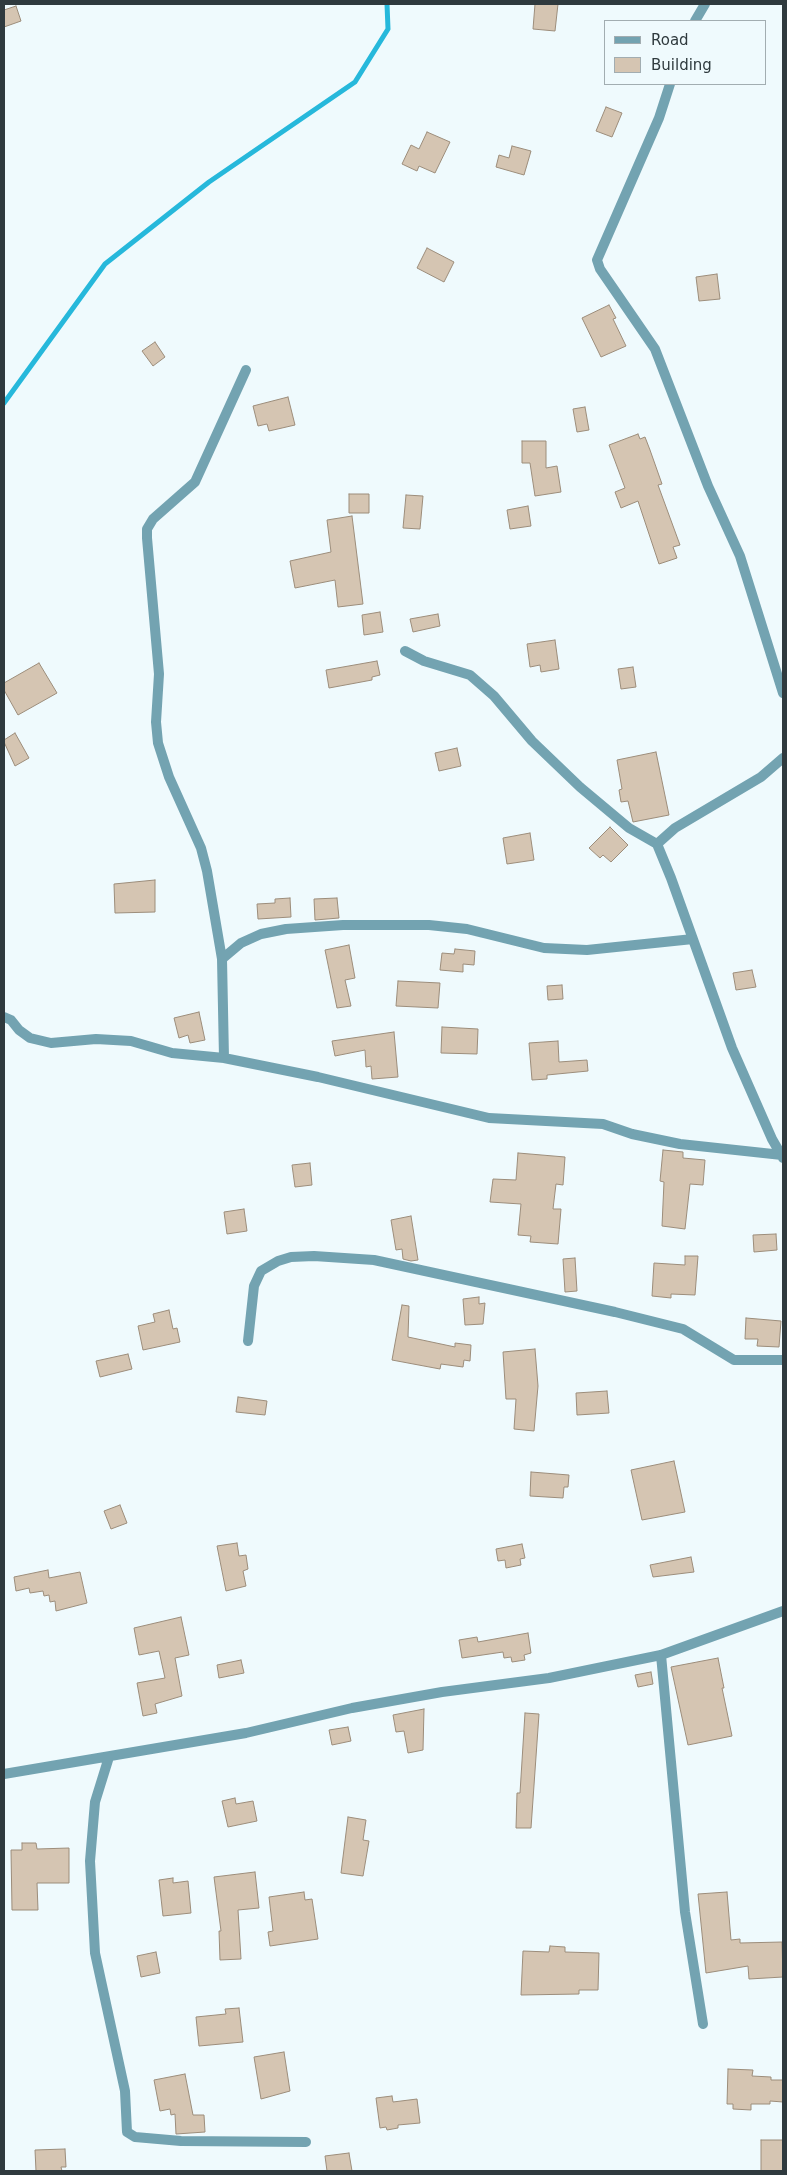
<!DOCTYPE html>
<style>
body{margin:0}
#map{position:relative;width:787px;height:2175px;overflow:hidden;background:#effafd;font-family:"DejaVu Sans",sans-serif}
canvas{display:block}
.frame{position:absolute;inset:0;border:5px solid #2f3a3e;pointer-events:none}
.legend{position:absolute;left:604px;top:20px;width:162px;height:65px;box-sizing:border-box;background:#effafd;border:1px solid #a2adb1;margin:0;padding:6px 9px;list-style:none;font-size:15px;color:#2f3a3e}
.legend li{display:flex;align-items:center;gap:10px;height:25px}
.legend b{width:25px;border:1px solid #a2adb1}
</style>
<div id="map">
<canvas width="787" height="2175"></canvas>
<div class="frame"></div>
<ul class="legend">
<li><b style="height:6px;background:#73a3b1"></b>Road</li>
<li><b style="height:14px;background:#d5c5b2"></b>Building</li>
</ul>
</div>
<script>
const c = document.querySelector('canvas').getContext('2d');
c.lineJoin = 'round';
function toPath(rows) {
  const path = new Path2D();
  for (const r of rows) {
    path.moveTo(r[0], r[1]);
    for (let i = 2; i < r.length; i += 2) path.lineTo(r[i], r[i + 1]);
  }
  return path;
}
function strokePath(path, color, width, dash) {
  c.strokeStyle = color;
  c.lineWidth = width;
  c.lineCap = dash ? 'butt' : 'round';
  c.setLineDash(dash || []);
  c.stroke(path);
}
function paint(path, color) {
  c.fillStyle = color;
  c.fill(path, 'evenodd');
}
strokePath(toPath([
 [4,403,105,264,209,182,355,82,388,29,387,4]
]), '#26b8db', 5);
const building = toPath([
 [535,4,558,4,555,31,533,29,535,4],
 [16,6,21,21,4,27,4,10,16,6],
 [606,107,622,113,612,137,596,131,606,107],
 [427,132,450,142,435,173,419,166,417,171,402,164,411,145,419,149,427,132],
 [512,146,531,151,524,175,496,167,499,155,509,158,512,146],
 [427,248,454,262,444,282,417,268,427,248],
 [717,274,720,299,699,301,696,277,717,274],
 [609,305,616,318,613,319,626,346,601,357,582,318,609,305],
 [155,342,165,357,153,366,142,351,155,342],
 [288,397,295,425,269,431,267,424,258,426,253,406,288,397],
 [585,407,589,430,577,432,573,409,585,407],
 [638,434,640,439,645,437,650,450,662,484,658,485,680,545,673,547,677,558,659,564,638,501,621,508,615,492,625,488,609,445,638,434],
 [522,441,546,441,546,468,557,466,561,492,535,496,530,463,522,463,522,441],
 [349,494,369,494,369,513,349,513,349,494],
 [406,495,423,496,420,529,403,528,406,495],
 [528,506,531,526,510,529,507,510,528,506],
 [352,516,363,604,338,607,335,580,295,588,290,561,331,552,327,520,352,516],
 [380,612,383,632,364,635,362,615,380,612],
 [438,614,440,626,413,632,410,619,438,614],
 [555,640,559,669,541,672,540,665,530,667,527,644,555,640],
 [377,661,380,675,372,677,372,680,329,688,326,670,377,661],
 [39,663,57,693,18,715,4,690,4,683,39,663],
 [633,667,636,687,621,689,618,669,633,667],
 [15,733,29,758,15,766,4,742,4,740,15,733],
 [457,748,461,766,439,771,435,753,457,748],
 [656,752,669,815,633,822,628,801,621,802,619,790,622,789,617,760,656,752],
 [610,827,628,845,611,862,603,855,600,858,589,848,610,827],
 [530,833,534,860,507,864,503,838,530,833],
 [155,880,155,912,115,913,114,884,155,880],
 [290,898,291,917,258,919,257,904,275,903,275,899,290,898],
 [337,898,339,918,315,920,314,899,337,898],
 [349,945,355,978,345,980,351,1006,337,1008,325,950,349,945],
 [455,949,475,951,474,965,463,964,463,972,440,970,442,953,454,954,455,949],
 [752,970,756,987,736,990,733,973,752,970],
 [398,981,440,983,438,1008,396,1006,398,981],
 [562,985,563,999,548,1000,547,986,562,985],
 [199,1012,205,1040,190,1043,188,1035,179,1038,174,1018,199,1012],
 [442,1027,478,1029,477,1054,441,1053,442,1027],
 [394,1032,398,1077,372,1079,371,1066,366,1067,365,1050,335,1056,332,1041,394,1032],
 [558,1041,559,1062,587,1060,588,1071,547,1075,547,1079,532,1080,529,1043,558,1041],
 [663,1150,683,1152,683,1158,705,1160,703,1185,690,1184,685,1229,662,1226,664,1182,660,1181,663,1150],
 [518,1153,565,1157,563,1185,556,1184,553,1209,561,1209,558,1244,530,1242,531,1236,518,1235,521,1204,490,1202,493,1179,516,1180,518,1153],
 [310,1163,312,1185,295,1187,292,1165,310,1163],
 [244,1209,247,1231,227,1234,224,1212,244,1209],
 [411,1216,418,1260,411,1261,403,1259,402,1249,396,1250,391,1220,411,1216],
 [776,1234,777,1250,754,1252,753,1235,776,1234],
 [685,1256,698,1256,695,1295,671,1294,671,1298,652,1296,654,1263,685,1265,685,1256],
 [575,1258,577,1291,565,1292,563,1259,575,1258],
 [479,1297,479,1304,485,1303,483,1324,465,1325,463,1299,479,1297],
 [402,1305,409,1306,408,1337,455,1347,455,1343,471,1345,470,1361,464,1360,463,1367,441,1364,440,1369,392,1360,402,1305],
 [169,1310,173,1329,177,1328,180,1342,143,1350,138,1326,155,1322,153,1314,169,1310],
 [746,1318,781,1321,779,1347,757,1346,758,1339,745,1339,746,1318],
 [535,1349,538,1386,534,1431,514,1429,516,1399,506,1399,503,1352,535,1349],
 [128,1354,132,1369,100,1377,96,1361,128,1354],
 [607,1391,609,1413,577,1415,576,1393,607,1391],
 [238,1397,267,1401,265,1415,236,1412,238,1397],
 [674,1461,685,1512,642,1520,631,1470,674,1461],
 [531,1472,569,1475,568,1487,564,1487,563,1498,530,1496,531,1472],
 [120,1505,127,1523,111,1529,104,1511,120,1505],
 [237,1543,239,1556,246,1555,248,1569,243,1571,246,1586,226,1591,217,1546,237,1543],
 [522,1544,525,1558,520,1559,521,1565,506,1568,505,1560,498,1561,496,1549,522,1544],
 [691,1557,694,1572,653,1577,650,1565,691,1557],
 [48,1570,49,1578,80,1572,87,1603,56,1611,55,1601,50,1602,49,1595,44,1596,43,1591,30,1593,29,1588,16,1591,14,1577,48,1570],
 [181,1617,189,1655,175,1658,182,1696,155,1704,157,1713,143,1716,137,1683,165,1678,159,1651,139,1655,134,1628,181,1617],
 [528,1633,531,1653,524,1655,525,1660,512,1662,511,1657,504,1658,503,1652,462,1658,459,1640,477,1637,478,1642,528,1633],
 [718,1658,724,1688,722,1688,732,1736,688,1745,671,1667,718,1658],
 [241,1660,244,1673,219,1678,217,1665,241,1660],
 [651,1672,653,1684,638,1687,635,1675,651,1672],
 [424,1709,423,1750,408,1753,404,1731,396,1732,393,1715,424,1709],
 [525,1713,539,1714,531,1828,516,1828,517,1793,520,1793,525,1713],
 [348,1727,351,1741,332,1745,329,1730,348,1727],
 [235,1798,236,1804,253,1801,257,1821,228,1827,222,1801,235,1798],
 [348,1817,366,1820,363,1840,369,1841,363,1876,341,1873,348,1817],
 [22,1843,36,1843,37,1849,69,1848,69,1883,37,1883,38,1910,12,1910,11,1850,22,1850,22,1843],
 [255,1872,259,1908,238,1910,241,1959,220,1960,219,1931,221,1931,214,1877,255,1872],
 [173,1878,173,1883,188,1881,191,1913,163,1916,159,1880,173,1878],
 [304,1892,305,1900,312,1899,318,1939,270,1946,268,1932,273,1931,269,1897,304,1892],
 [727,1892,731,1940,740,1939,740,1943,782,1942,783,1977,749,1979,748,1966,706,1973,698,1894,727,1892],
 [550,1946,565,1947,565,1952,599,1953,598,1990,579,1990,579,1994,521,1995,523,1951,549,1952,550,1946],
 [156,1952,160,1973,141,1977,137,1956,156,1952],
 [239,2008,243,2042,199,2046,196,2017,226,2014,225,2009,239,2008],
 [284,2052,290,2091,261,2099,254,2057,284,2052],
 [728,2069,753,2070,752,2076,771,2077,771,2080,783,2080,783,2102,770,2101,770,2104,751,2104,751,2110,733,2109,733,2104,727,2104,728,2069],
 [185,2074,193,2115,204,2115,205,2132,176,2134,175,2114,171,2115,170,2109,160,2111,154,2080,185,2074],
 [392,2096,393,2102,417,2099,420,2123,398,2125,398,2128,387,2130,386,2127,380,2128,376,2098,392,2096],
 [761,2140,783,2140,783,2171,761,2171,761,2140],
 [65,2149,66,2167,61,2167,62,2171,36,2171,35,2150,65,2149],
 [349,2153,352,2171,327,2171,325,2156,349,2153]
]);
paint(building, '#d5c5b2');
strokePath(building, '#9c8d7b', 1);
strokePath(toPath([
 [695,21,705,4],
 [670,84,659,118,597,260,600,269,655,349,708,486,740,556,783,693],
 [405,651,424,661,470,675,494,696,532,741,580,787,629,828,657,844],
 [783,758,761,777,675,828,657,844,671,878,732,1048,772,1139,783,1158],
 [222,959,241,943,261,934,286,929,343,925,429,925,467,929,544,948,587,950,693,939],
 [4,1017,11,1020,19,1030,30,1038,51,1043,96,1039,131,1041,172,1053,224,1058,318,1077,489,1118,603,1124,632,1134,680,1144,782,1155],
 [224,1058,222,959,207,871,201,848,169,777,158,743,156,722,159,674,147,538,147,529,153,519,195,482,246,370],
 [248,1341,254,1286,261,1271,278,1261,291,1257,314,1256,374,1260,615,1312,683,1329,734,1360,783,1360],
 [661,1655,685,1912,703,2024],
 [109,1757,95,1802,90,1861,95,1953,125,2091,127,2132,135,2137,181,2141,306,2142],
 [4,1774,246,1733,352,1708,442,1692,549,1678,661,1655,783,1611]
]), '#73a3b1', 10);
</script>
